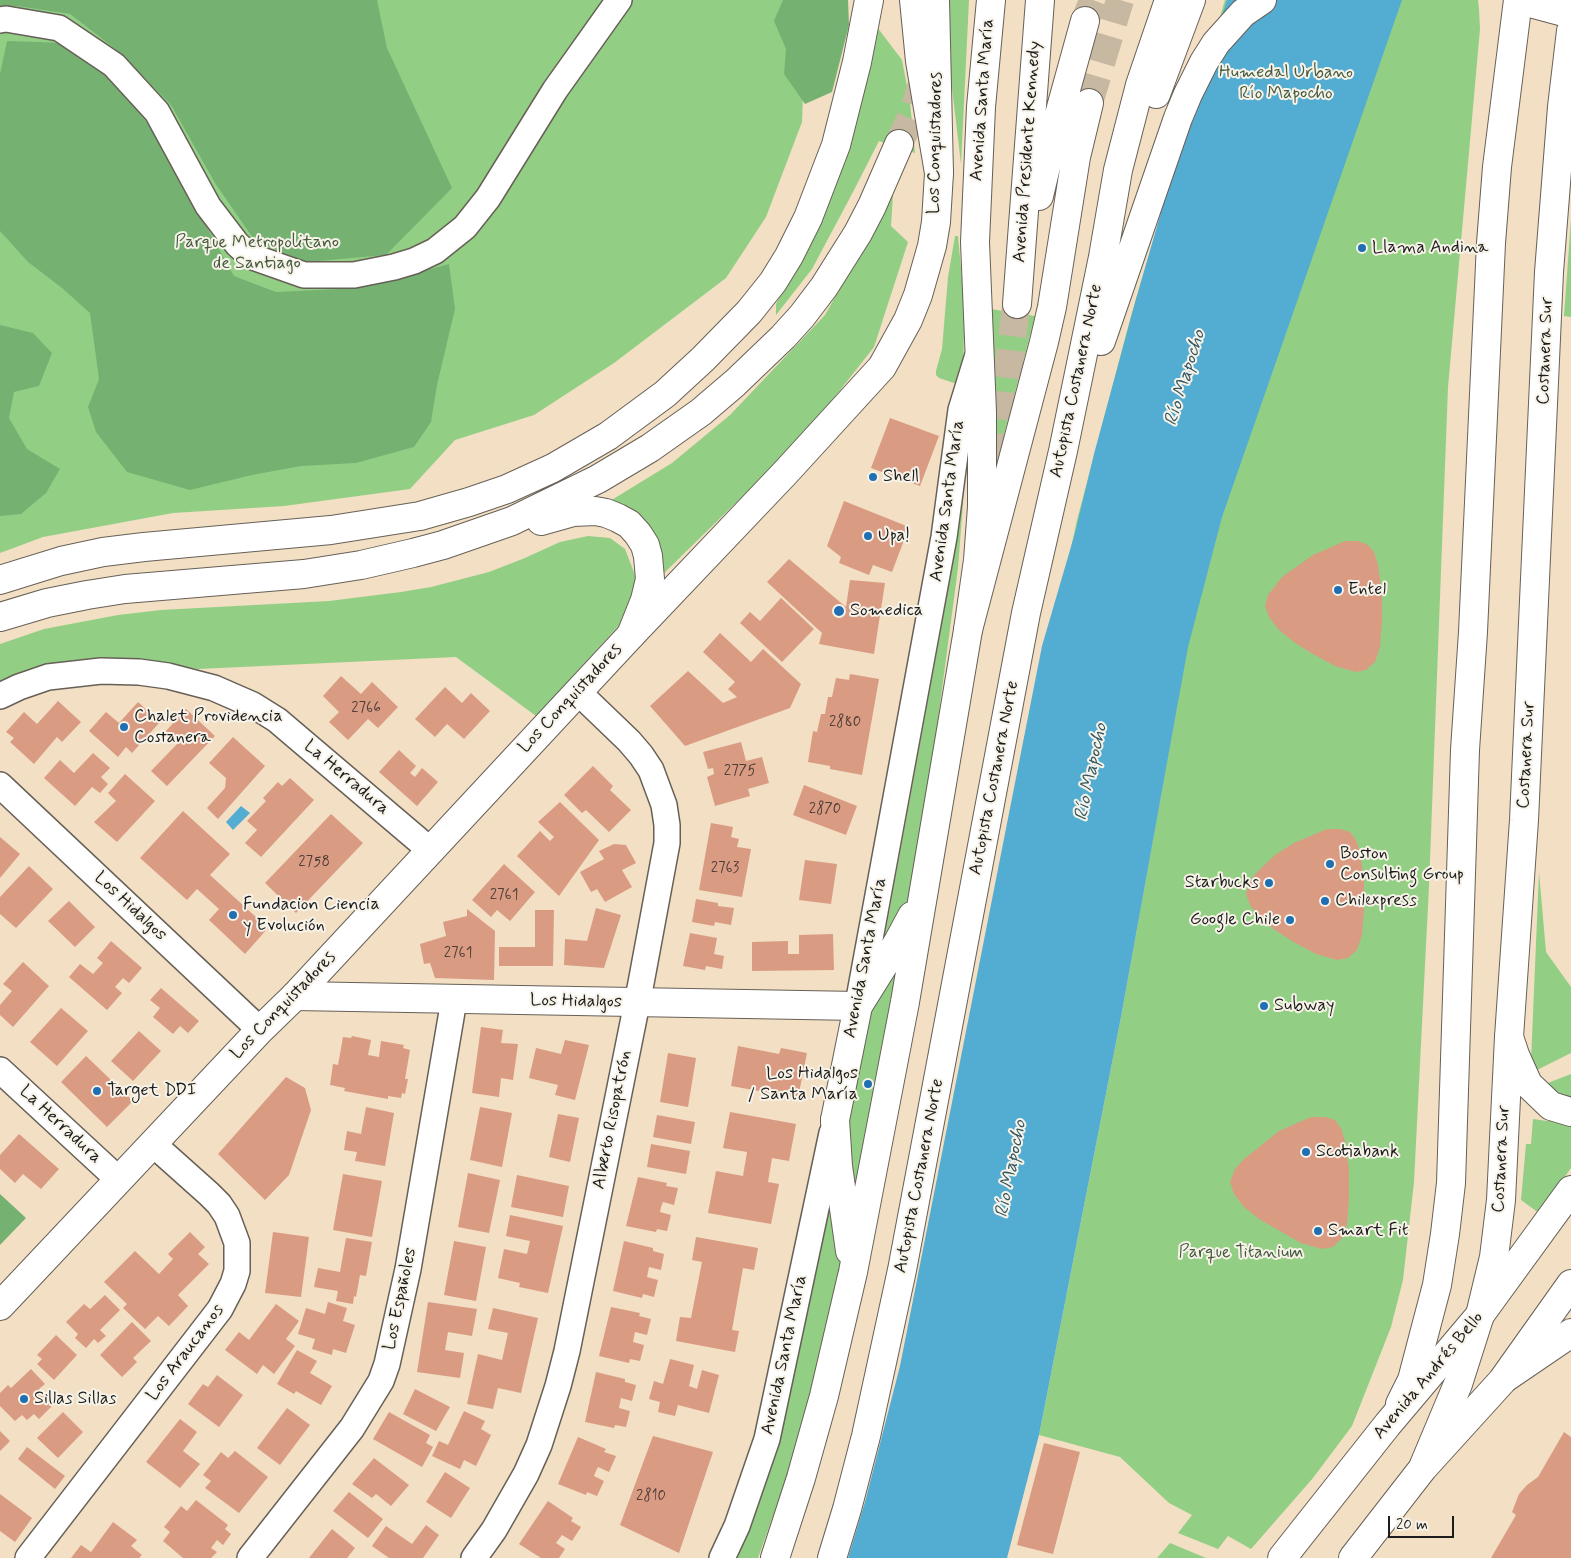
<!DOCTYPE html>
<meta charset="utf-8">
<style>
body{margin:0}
#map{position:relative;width:1571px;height:1558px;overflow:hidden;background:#f2dfc4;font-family:Mynerve,sans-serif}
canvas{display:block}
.scale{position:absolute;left:1388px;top:1516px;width:66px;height:22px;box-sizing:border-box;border:2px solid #1c1c1c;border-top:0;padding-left:6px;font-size:15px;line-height:18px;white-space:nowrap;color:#1c1c1c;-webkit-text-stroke:4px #f7f3e8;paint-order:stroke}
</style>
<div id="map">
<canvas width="1571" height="1558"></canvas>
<div class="scale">20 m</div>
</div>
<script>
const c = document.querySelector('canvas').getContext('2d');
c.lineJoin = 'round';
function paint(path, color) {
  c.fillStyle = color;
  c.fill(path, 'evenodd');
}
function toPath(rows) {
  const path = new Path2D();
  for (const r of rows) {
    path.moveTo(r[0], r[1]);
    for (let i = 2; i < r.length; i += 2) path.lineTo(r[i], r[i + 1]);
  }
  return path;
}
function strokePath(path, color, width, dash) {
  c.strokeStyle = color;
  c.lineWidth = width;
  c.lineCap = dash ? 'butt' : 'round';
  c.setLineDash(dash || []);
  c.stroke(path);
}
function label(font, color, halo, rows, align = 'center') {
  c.font = font + ' Mynerve,sans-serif';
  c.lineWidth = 4;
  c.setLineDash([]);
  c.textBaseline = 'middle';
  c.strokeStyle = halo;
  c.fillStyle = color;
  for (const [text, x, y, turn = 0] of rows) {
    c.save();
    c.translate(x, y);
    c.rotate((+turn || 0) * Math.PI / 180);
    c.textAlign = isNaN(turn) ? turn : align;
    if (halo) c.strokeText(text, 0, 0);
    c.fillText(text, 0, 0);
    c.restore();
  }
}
paint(toPath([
 [0,0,809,0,805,41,802,122,766,217,726,278,614,363,534,415,455,440,410,489,284,506,173,513,43,537,0,553],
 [945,0,969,0,961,164,946,37],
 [1225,0,1478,0,1479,9,1480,29,1448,387,1429,886,1414,1182,1403,1280,1391,1327,1352,1426,1313,1478,1251,1549,1228,1536,1218,1549,1178,1533,1192,1515,1169,1503,1120,1457,1039,1435,1121,1017,1178,700,851,1558,884,1452,1029,743,1077,520,1131,316],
 [877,27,902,60,910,102,915,153,879,141,853,192,812,269,776,315,776,304,820,218,851,143],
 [893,194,891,226,908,242,874,347,804,436,658,579,610,501,672,463,730,415,825,315],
 [1571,219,1571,317,1564,316],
 [955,236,958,236,964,300,964,334,963,378,958,383,954,383,939,378,936,375,936,371,942,349,948,277],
 [991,309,1035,316,1003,438,995,437,995,386],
 [967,451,958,568,934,750,898,973,837,1285,796,1451,758,1558,734,1558,874,995,943,618],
 [588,536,610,538,625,549,635,575,636,592,622,622,536,716,456,657,198,669,109,660,88,660,38,668,0,681,0,644,44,629,118,615,161,610,329,601,401,592,431,587,489,572,525,558,560,542],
 [1539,872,1546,952,1571,987,1571,1053,1537,1070,1531,1061],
 [1571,1074,1571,1100,1540,1086],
 [1533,1119,1547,1121,1571,1121,1571,1168,1539,1213,1521,1200,1526,1144,1531,1144],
 [1170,1543,1206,1558,1157,1558]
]), '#92cf84');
paint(toPath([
 [0,0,377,0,387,48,452,188,386,255,307,262,255,241,215,183,171,105,122,54,70,14,17,6,0,7],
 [783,0,848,0,849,25,832,92,805,104,784,74,786,49,774,21],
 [7,41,67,43,116,82,151,128,234,276,276,292,359,288,449,264,455,309,437,385,431,422,414,447,356,463,301,466,252,475,190,490,127,472,96,432,88,407,99,379,90,313,62,288,28,262,0,231,0,74],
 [0,325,33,333,52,353,39,386,14,392,9,418,27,449,60,469,46,493,21,514,0,516],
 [0,1194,26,1218,0,1245]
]), '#75b272');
paint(toPath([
 [1227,0,1402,0,1222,517,1188,647,1121,1017,1039,1435,1007,1558,848,1558,865,1502,900,1366,1042,646,1075,533,1094,454,1136,299,1188,119],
 [241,806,250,813,233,830,226,822]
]), '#53acd1');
paint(toPath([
 [890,418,939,436,920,486,871,468],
 [844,501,909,527,892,572,873,565,869,575,839,563,841,557,827,546],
 [1345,541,1358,541,1368,545,1374,552,1378,565,1382,594,1382,622,1380,647,1375,662,1366,670,1356,672,1335,666,1311,653,1294,642,1279,630,1269,617,1265,606,1268,595,1282,577,1313,555],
 [789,559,846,607,850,580,885,583,874,654,819,644,822,633,767,582],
 [781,598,814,629,782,662,740,623,750,612,760,621],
 [720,633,751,662,763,649,801,684,790,708,685,746,650,706,688,671,723,703,737,697,728,689,735,682,703,652],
 [850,674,879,679,862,775,830,769,830,766,808,762,813,731,817,732,821,714,825,714,828,697,832,697,836,678,849,680],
 [341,676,361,694,372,682,398,707,378,728,368,719,348,740,329,722,339,712,323,696],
 [445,687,462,703,471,693,490,711,464,739,447,724,435,737,415,719],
 [58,701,81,722,62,742,57,737,34,764,10,742,14,738,6,732,24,712,37,724],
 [138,702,160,722,132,753,126,747,118,757,89,731,106,712,119,723],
 [186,709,215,736,167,786,151,771,178,743,166,731],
 [233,737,265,766,218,819,207,808,225,788,226,778,209,763],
 [741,742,746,761,762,757,769,783,748,789,750,796,715,806,707,777,714,774,713,768,708,769,703,752],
 [399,750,416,766,410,773,415,777,422,768,438,782,417,806,379,772],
 [93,753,110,768,101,777,108,784,100,793,92,787,75,806,44,778,60,760,74,773],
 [593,766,613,786,610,790,631,810,609,832,586,810,582,813,564,795],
 [125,774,155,801,117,842,94,822,116,801,108,793],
 [290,778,314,800,261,857,245,843,257,830,247,821,266,801,263,798,278,782,282,786],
 [804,785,857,806,846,835,793,815],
 [560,802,599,840,559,896,517,856,540,831,550,841,554,837,538,822],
 [183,811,230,854,210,875,268,928,245,954,209,920,219,909,197,889,187,900,140,858],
 [331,814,363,843,296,913,265,883],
 [711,823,733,827,731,837,739,839,737,847,751,849,742,897,699,890],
 [1327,829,1340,829,1350,832,1356,840,1360,852,1364,881,1364,910,1362,935,1357,950,1348,958,1337,960,1316,954,1292,941,1275,930,1260,918,1250,905,1246,894,1249,883,1255,874,1275,855,1294,843],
 [0,837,20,854,0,878],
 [614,844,626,845,636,863,622,870,632,887,605,902,597,889,591,892,580,872,604,859,599,851],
 [805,860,837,864,831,904,799,900],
 [504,864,535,892,510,921,497,910,491,917,472,900],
 [29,866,53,889,16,928,0,914,0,897],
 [696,899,718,903,718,906,734,908,731,925,715,922,714,926,692,922],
 [69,901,95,927,75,947,48,921],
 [596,908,621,915,604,968,564,965,565,939,587,941],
 [467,909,495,931,494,980,435,978,430,963,424,964,420,944,446,936,443,922,467,916],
 [535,910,554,910,553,966,499,966,499,947,535,947],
 [690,933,717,938,714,954,724,956,722,969,706,966,705,970,683,966],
 [833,934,834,970,752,971,752,942,788,941,788,954,799,954,799,935],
 [111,941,142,968,129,983,123,978,115,987,122,993,107,1010,69,977,80,964,93,974,103,963,97,958],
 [23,962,49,986,13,1027,0,1015,0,1005,12,991,3,984],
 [161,988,199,1021,188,1033,180,1026,173,1034,153,1017,160,1008,150,1000],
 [61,1008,88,1031,57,1066,30,1042],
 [481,1027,503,1030,501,1043,518,1044,513,1080,501,1078,499,1097,472,1093],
 [139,1031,161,1051,133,1081,111,1061],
 [352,1036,371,1040,368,1055,379,1057,381,1041,404,1045,403,1048,410,1050,405,1079,408,1079,405,1094,402,1093,401,1098,388,1096,388,1099,344,1091,345,1088,330,1085,333,1064,338,1065,343,1037,351,1038],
 [565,1040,589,1045,575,1100,555,1095,558,1085,529,1078,536,1048,561,1054],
 [738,1046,779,1054,781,1048,807,1053,798,1098,731,1086],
 [668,1053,696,1058,688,1107,660,1102],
 [86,1056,133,1101,107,1127,61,1082],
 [286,1077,305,1088,311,1110,289,1175,265,1200,218,1154],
 [366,1107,394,1113,385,1166,355,1161,357,1152,344,1150,347,1131,361,1134],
 [480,1107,512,1113,502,1167,470,1160],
 [730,1112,796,1124,789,1161,772,1158,768,1182,779,1184,771,1224,708,1213,716,1171,743,1176,747,1152,723,1148],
 [558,1114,579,1118,570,1162,549,1157],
 [657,1115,695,1122,691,1144,653,1137],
 [1311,1117,1325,1117,1335,1120,1341,1128,1345,1141,1349,1170,1349,1198,1347,1224,1342,1238,1333,1247,1322,1249,1301,1243,1259,1219,1244,1207,1234,1194,1230,1182,1235,1169,1244,1159,1279,1131],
 [19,1134,59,1169,41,1189,23,1174,15,1183,0,1169,0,1155],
 [651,1144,690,1151,686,1174,647,1167],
 [468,1173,500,1180,489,1233,458,1227],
 [343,1174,382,1181,372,1237,333,1230],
 [517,1175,569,1186,563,1217,511,1207],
 [638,1177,667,1183,666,1186,678,1188,674,1205,663,1202,661,1207,660,1212,671,1215,667,1231,657,1229,656,1232,626,1226],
 [510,1215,563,1226,548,1293,519,1287,520,1283,498,1278,504,1249,527,1254,530,1241,506,1236],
 [190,1232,205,1247,198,1254,209,1264,178,1295,188,1306,169,1326,158,1316,145,1329,123,1308,127,1304,104,1282,135,1251,159,1274,173,1259,168,1254],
 [273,1232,309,1237,301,1297,265,1293],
 [696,1237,758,1248,754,1270,743,1268,732,1330,739,1331,735,1352,676,1341,680,1317,691,1318,702,1262,692,1260],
 [346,1238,372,1242,366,1276,360,1275,356,1297,354,1296,353,1304,336,1301,338,1291,314,1287,318,1268,340,1272],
 [454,1241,486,1247,476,1301,444,1295],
 [624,1241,653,1248,653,1251,664,1254,661,1270,649,1267,647,1277,658,1280,654,1297,643,1294,642,1298,613,1291],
 [105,1295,120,1310,100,1330,106,1336,98,1343,94,1339,86,1348,75,1338,78,1334,66,1322,84,1304,90,1309],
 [328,1302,347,1308,343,1321,355,1325,346,1353,333,1349,332,1355,312,1349,315,1339,298,1334,306,1308,325,1314],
 [428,1302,477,1309,472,1336,448,1332,445,1350,464,1353,460,1378,417,1372],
 [276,1304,299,1321,286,1339,295,1346,274,1374,263,1365,257,1374,225,1350,239,1332,249,1340],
 [611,1307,640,1313,639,1316,651,1319,647,1335,635,1332,633,1342,644,1345,640,1361,630,1359,629,1363,599,1356],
 [493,1308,538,1318,521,1393,498,1388,493,1409,467,1404,478,1354,502,1360,508,1333,488,1329],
 [132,1322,151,1341,133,1358,137,1362,122,1377,100,1355],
 [56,1335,77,1355,54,1380,37,1364,42,1359,37,1355],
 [297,1350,317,1361,310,1373,332,1386,321,1405,296,1391,294,1394,277,1384],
 [670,1359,694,1365,689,1386,697,1389,702,1370,719,1375,709,1413,678,1405,675,1416,658,1412,660,1402,649,1399,654,1381,663,1384],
 [31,1369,45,1384,39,1389,54,1404,39,1419,34,1414,27,1420,22,1415,15,1421,0,1406,0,1393,8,1385,11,1388],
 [596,1372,625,1379,625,1382,636,1385,632,1401,621,1398,619,1408,630,1411,626,1427,615,1425,614,1428,585,1422],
 [217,1375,243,1395,219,1427,188,1404,203,1384,208,1387],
 [415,1389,450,1407,436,1431,403,1414],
 [287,1408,310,1425,280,1465,257,1448],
 [464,1411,485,1421,481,1429,491,1435,476,1466,464,1460,460,1469,432,1456,439,1441,448,1445],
 [63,1412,83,1432,58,1458,37,1438],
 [389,1412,430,1435,426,1443,433,1447,422,1467,373,1439],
 [180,1419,197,1432,183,1451,200,1464,180,1488,146,1462],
 [0,1431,10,1441,0,1451],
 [1564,1432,1571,1437,1571,1558,1491,1558,1516,1515,1512,1512,1519,1494,1527,1485,1538,1477],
 [653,1436,713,1452,679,1553,620,1525],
 [578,1437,606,1449,604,1452,616,1456,609,1472,598,1467,596,1471,594,1476,604,1481,597,1496,587,1492,586,1495,558,1484],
 [1044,1443,1080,1452,1053,1554,1017,1545],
 [27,1447,65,1476,55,1489,18,1459],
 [235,1451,268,1477,239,1513,205,1488,211,1481,203,1475,221,1452,228,1458],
 [374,1458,409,1485,391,1506,376,1494,372,1498,352,1484],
 [445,1472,470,1488,451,1518,426,1502],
 [349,1492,383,1519,368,1538,333,1511],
 [0,1494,32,1518,15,1542,0,1531],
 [196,1500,228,1525,225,1529,231,1534,223,1545,217,1540,211,1548,217,1552,211,1558,183,1558,163,1541,170,1532,164,1527,181,1506,187,1511],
 [548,1501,573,1518,571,1521,581,1527,572,1541,562,1535,556,1543,565,1549,559,1558,541,1558,519,1544],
 [113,1522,137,1540,131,1546,142,1555,139,1558,71,1558,81,1545,91,1552],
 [426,1525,439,1535,423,1558,389,1558,372,1546,386,1526,412,1544],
 [332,1529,355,1548,347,1558,309,1558]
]), '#da9b83');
strokePath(toPath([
 [1085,21,1093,0],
 [1089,103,1120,0],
 [899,144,915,108,925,73],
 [992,503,1016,306]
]), '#c7b8a2', 28, [28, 14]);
const street = toPath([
 [0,20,6,19,59,28,114,65,157,112,208,206,237,244,250,256,304,275,354,275,394,267,414,261,435,251,465,227,488,198,555,90,619,0],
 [0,696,19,687,48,677,101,671,139,672,168,676,214,688,253,705,277,720,430,850],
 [0,785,260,1030],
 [858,1004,944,537,961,410,977,358],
 [0,1070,119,1180],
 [28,1558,220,1309,233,1284,237,1271,237,1243,227,1216,219,1204,209,1194,153,1144],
 [250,1558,352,1428,381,1381,387,1364,408,1269,454,1000],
 [474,1558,494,1530,526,1474,539,1445,558,1386,567,1351,641,983,667,843,667,825,664,805,651,770,641,755,629,741,578,692],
 [722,1558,737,1526,767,1439,832,1133]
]);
const secondary = toPath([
 [295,996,858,1006,835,1120],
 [1505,1378,1571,1333],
 [1400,1404,1412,1380,1437,1285,1445,1234,1451,1183,1465,750,1473,632,1491,243,1497,167,1518,0],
 [1424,1465,1458,1384,1480,1315,1494,1257,1501,1200,1509,1037,1524,820,1549,272,1562,107,1571,31]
]);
const primary = toPath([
 [858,1006,898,942,912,916],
 [1509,1037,1515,1055,1528,1084,1551,1106,1571,1112],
 [835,1120,838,1166,850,1251],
 [0,1306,260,1030,295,996,631,635,786,472,882,367,908,320,918,295,932,246,936,222,939,173,935,0],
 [775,1558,801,1478,824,1396,853,1272,905,1002,968,630,978,560,982,507,982,412,975,242,981,107,991,0],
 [1282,1558,1388,1424,1480,1315,1571,1190],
 [1353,1558,1423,1468,1502,1381,1571,1284]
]);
const highway = toPath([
 [914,0,920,61,939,173],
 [1519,0,1571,14],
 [1156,94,1191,0],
 [1039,196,1054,133,1085,21],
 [1017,304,1040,0],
 [1101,341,1178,118,1188,94,1204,62,1216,43,1243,13,1262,0],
 [541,521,573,512,595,511,606,513,618,518,629,524,638,534,645,545,648,556,650,579,645,600,631,635],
 [0,580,61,561,103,552,144,547,331,530,420,516,469,502,507,489,553,468,608,436,665,394,703,359,749,312,773,282,789,256,808,218,836,145,857,62,869,0],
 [0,617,47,603,87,595,125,589,304,574,361,565,413,553,443,545,512,521,598,479,650,448,701,412,735,383,783,337,802,316,824,287,858,233,872,206,899,144],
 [968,630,1044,342,1052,307,1076,157,1089,103],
 [832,1558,847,1509,866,1436,902,1270,1026,613,1063,451,1103,257,1118,170,1140,85,1169,0]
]);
strokePath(street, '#676057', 28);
strokePath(secondary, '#676057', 30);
strokePath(primary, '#676057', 30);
strokePath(highway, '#676057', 30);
strokePath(street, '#fff', 25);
strokePath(secondary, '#fff', 28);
strokePath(primary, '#fff', 28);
strokePath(highway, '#fff', 28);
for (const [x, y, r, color] of [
 [1362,248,5,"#1f6fb2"],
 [873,477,5,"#1f6fb2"],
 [868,536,5,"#1f6fb2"],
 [1338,590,5,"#1f6fb2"],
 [839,611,6,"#1f6fb2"],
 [124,727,5,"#1f6fb2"],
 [1330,864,5,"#1f6fb2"],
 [1269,883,5,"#1f6fb2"],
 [1325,901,5,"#1f6fb2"],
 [233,915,5,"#1f6fb2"],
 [1290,920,5,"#1f6fb2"],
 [1264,1006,5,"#1f6fb2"],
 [868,1084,5,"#1f6fb2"],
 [97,1091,5,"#1f6fb2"],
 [1306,1152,5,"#1f6fb2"],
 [1318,1231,5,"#1f6fb2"],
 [24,1399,5,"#1f6fb2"]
]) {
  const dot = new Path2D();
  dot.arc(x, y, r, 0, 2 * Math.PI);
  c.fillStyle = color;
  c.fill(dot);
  strokePath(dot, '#f7f3e8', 2);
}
label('15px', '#4c3c36', null, [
 ["2766",366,709],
 ["2880",845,723],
 ["2775",740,772],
 ["2870",825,810],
 ["2758",314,863],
 ["2763",725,869],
 ["2761",504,896],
 ["2761",458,954],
 ["2810",651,1497]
]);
label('18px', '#455b40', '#f7f3e8', [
 ["Humedal Urbano",1286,73],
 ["Río Mapocho",1286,94],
 ["Parque Metropolitano",257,243],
 ["de Santiago",257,264],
 ["Parque Titanium",1241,1253]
]);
label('18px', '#1c1c1c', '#f7f3e8', [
 ["Avenida Santa María",983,100,-86],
 ["Los Conquistadores",936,143,-89],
 ["Avenida Presidente Kennedy",1028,152,-86],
 ["Costanera Sur",1546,351,-88],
 ["Autopista Costanera Norte",1077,381,-78],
 ["Avenida Santa María",948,501,-82],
 ["Los Conquistadores",571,699,-47],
 ["Costanera Sur",1527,755,-87],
 ["La Herradura",346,778,40],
 ["Autopista Costanera Norte",995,778,-79],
 ["Los Hidalgos",130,907,43],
 ["Avenida Santa María",866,958,-79],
 ["Los Hidalgos",576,1002,1],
 ["Los Conquistadores",284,1006,-46],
 ["Alberto Risopatrón",613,1120,-79],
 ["La Herradura",60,1125,43],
 ["Costanera Sur",1502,1159,-87],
 ["Autopista Costanera Norte",920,1176,-79],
 ["Los Españoles",401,1299,-78],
 ["Los Araucanos",186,1353,-53],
 ["Avenida Santa María",785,1355,-78],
 ["Avenida Andrés Bello",1429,1376,-50]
]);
label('18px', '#1c1c1c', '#f7f3e8', [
 ["Llama Andina",1372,248],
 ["Shell",883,477],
 ["Upa!",878,536],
 ["Entel",1348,590],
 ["Somedica",850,611],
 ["Chalet Providencia",134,717],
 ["Costanera",134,738],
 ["Boston",1340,854],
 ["Consulting Group",1340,875],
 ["Starbucks",1259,883,"right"],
 ["Chilexpress",1335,901],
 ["Fundacion Ciencia",243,905],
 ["y Evolución",243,926],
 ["Google Chile",1280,920,"right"],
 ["Subway",1274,1006],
 ["Los Hidalgos",858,1074,"right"],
 ["/ Santa María",858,1095,"right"],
 ["Target DDI",107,1091],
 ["Scotiabank",1316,1152],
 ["Smart Fit",1328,1231],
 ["Sillas Sillas",34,1399]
], 'left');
label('italic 19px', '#325664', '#f7f3e8', [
 ["Río Mapocho",1186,378,-73],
 ["Río Mapocho",1092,772,-78],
 ["Río Mapocho",1012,1169,-79]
]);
</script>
